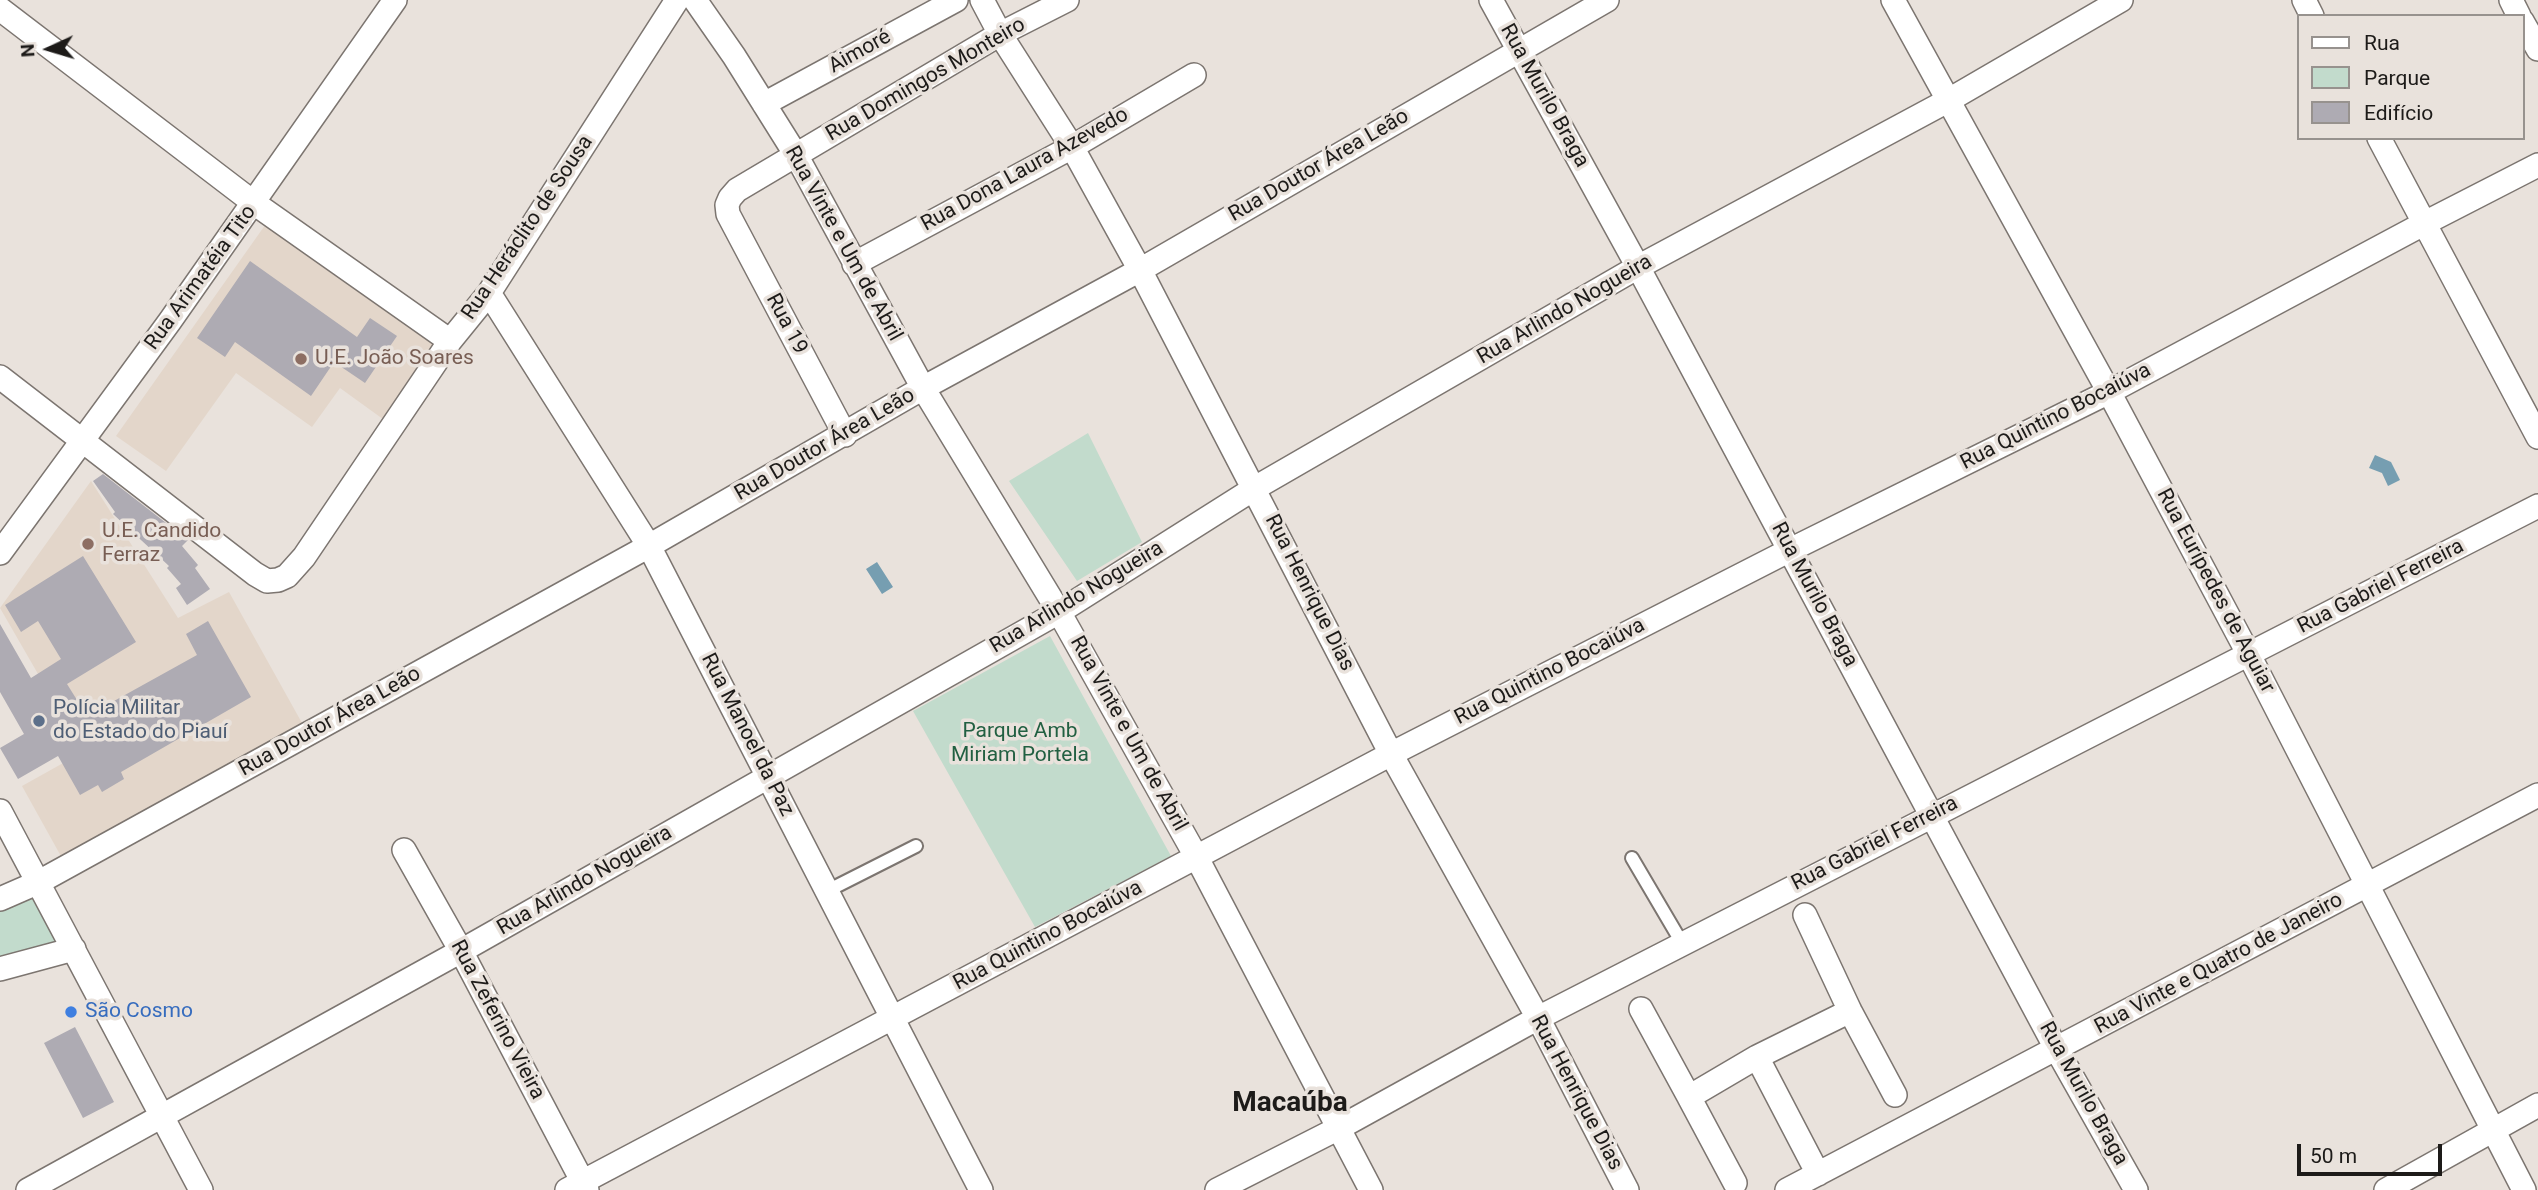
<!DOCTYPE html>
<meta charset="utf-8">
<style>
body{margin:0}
#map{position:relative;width:2538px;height:1190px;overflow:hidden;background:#e9e2dc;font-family:Roboto,sans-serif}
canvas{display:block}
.legend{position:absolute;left:2297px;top:14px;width:228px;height:126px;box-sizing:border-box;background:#e9e2dc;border:2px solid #97928e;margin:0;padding:9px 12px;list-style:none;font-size:21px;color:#1d1b19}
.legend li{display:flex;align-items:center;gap:14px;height:35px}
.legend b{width:35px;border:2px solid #97928e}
.north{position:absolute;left:14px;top:14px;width:70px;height:70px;-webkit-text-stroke:5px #e9e2dc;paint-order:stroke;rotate:266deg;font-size:19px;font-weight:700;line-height:28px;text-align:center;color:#1d1b19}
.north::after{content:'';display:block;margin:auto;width:24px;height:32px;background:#1d1b19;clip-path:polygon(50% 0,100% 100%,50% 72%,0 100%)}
.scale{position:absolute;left:2297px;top:1144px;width:145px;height:32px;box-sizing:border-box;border:4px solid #1d1b19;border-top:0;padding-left:9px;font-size:21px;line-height:24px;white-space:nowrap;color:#1d1b19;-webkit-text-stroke:5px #e9e2dc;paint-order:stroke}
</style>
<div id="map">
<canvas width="2538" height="1190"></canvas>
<ul class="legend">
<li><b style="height:9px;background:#fff"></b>Rua</li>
<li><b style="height:19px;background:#c2dbcc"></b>Parque</li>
<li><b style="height:19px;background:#aeabb3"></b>Edifício</li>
</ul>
<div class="north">N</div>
<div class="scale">50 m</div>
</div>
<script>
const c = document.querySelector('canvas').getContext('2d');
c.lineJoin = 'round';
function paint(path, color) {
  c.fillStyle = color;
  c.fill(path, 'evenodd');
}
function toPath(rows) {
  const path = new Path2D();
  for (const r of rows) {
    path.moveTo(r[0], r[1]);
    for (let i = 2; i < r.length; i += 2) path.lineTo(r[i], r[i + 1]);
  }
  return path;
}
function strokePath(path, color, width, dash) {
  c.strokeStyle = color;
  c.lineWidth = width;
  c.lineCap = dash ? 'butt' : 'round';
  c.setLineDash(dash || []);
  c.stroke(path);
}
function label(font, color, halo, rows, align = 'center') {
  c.font = font + ' Roboto,sans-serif';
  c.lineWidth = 7;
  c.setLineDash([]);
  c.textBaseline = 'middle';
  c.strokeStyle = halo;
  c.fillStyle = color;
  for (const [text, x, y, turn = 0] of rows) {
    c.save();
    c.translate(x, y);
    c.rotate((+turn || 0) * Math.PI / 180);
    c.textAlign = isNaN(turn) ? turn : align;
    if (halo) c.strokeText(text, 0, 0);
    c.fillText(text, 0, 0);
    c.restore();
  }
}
paint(toPath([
 [268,221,441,345,387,422,340,388,312,427,236,373,166,471,116,436],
 [91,481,178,618,229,592,302,723,62,858,22,786,83,752,0,608]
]), '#e3d6ca');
paint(toPath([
 [1088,433,1142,542,1077,581,1009,481],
 [1050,636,1171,856,1035,927,913,711],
 [37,896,57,945,0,960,0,911]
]), '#c2dbcc');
paint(toPath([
 [2375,455,2391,462,2400,480,2388,486,2382,473,2369,468],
 [877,562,893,587,882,594,866,569]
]), '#769eb1');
paint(toPath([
 [250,261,357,337,370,318,397,336,365,383,334,362,311,396,235,342,225,357,197,338],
 [103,474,188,540,182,546,198,565,195,568,210,589,187,605,176,588,181,584,167,568,169,566,113,514,115,512,93,481],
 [83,556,136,642,67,684,87,716,197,655,186,634,208,621,251,697,121,772,124,779,102,792,98,785,80,795,58,756,18,779,0,748,24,734,0,692,0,624,31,678,61,659,38,621,21,632,5,605],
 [75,1027,114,1102,83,1118,44,1043]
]), '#aeabb3');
const lane = toPath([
 [1632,858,1682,943],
 [827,891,916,846]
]);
const street = toPath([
 [695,0,734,56,796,155,923,388,1059,612,1197,858,1371,1190],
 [982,0,1000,34,1072,147,1140,270,1391,754,1538,1018,1627,1190],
 [1491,0,1638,267,2057,1050,2136,1190],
 [1893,0,2109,392,2249,655,2524,1190],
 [2304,0,2312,16],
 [2511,0,2519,16],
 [0,9,254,203,450,341],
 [2522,21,2538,49],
 [764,104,956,0],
 [2379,138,2538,437],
 [854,264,1072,147,1194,75],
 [489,293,649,546,981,1190],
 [0,377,255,574,267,581,278,580,287,576,304,557,450,341,489,293,677,0],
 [845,435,728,214,727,205,730,198,737,190,1000,34,1067,0],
 [0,553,170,321,395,0],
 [0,811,201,1190],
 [404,850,461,951,587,1190],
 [0,899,39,882,649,546,923,388,1140,270,1607,0],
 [1805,915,1850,1011,1895,1095],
 [0,969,74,949],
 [1641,1009,1689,1097,1757,1057],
 [1689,1097,1735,1183],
 [1818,1174,1757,1057,1850,1011],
 [28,1190,461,951,1059,612,1255,488,1638,267,1949,100,2121,0],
 [567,1190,1391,754,1790,550,2109,392,2425,223,2538,165],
 [1217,1190,1337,1129,1538,1018,2538,506],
 [1787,1190,2538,795],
 [2386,1190,2538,1105]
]);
strokePath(lane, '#7c7570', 16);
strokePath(street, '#7c7570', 26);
strokePath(lane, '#fff', 12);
strokePath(street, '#fff', 23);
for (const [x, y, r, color] of [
 [301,359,7,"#8d6e63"],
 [88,544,7,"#8d6e63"],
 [39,721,7,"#5c6f8a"],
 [71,1012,7,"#3f7fe0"]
]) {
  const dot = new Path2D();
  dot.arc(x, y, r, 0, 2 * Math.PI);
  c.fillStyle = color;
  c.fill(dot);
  strokePath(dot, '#e9e2dc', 2.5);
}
label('21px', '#1d1b19', '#e9e2dc', [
 ["Aimoré",860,52,-29],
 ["Rua Domingos Monteiro",926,80,-30],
 ["Rua Murilo Braga",1544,96,61],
 ["Rua Doutor Área Leão",1319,166,-30],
 ["Rua Dona Laura Azevedo",1025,170,-29],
 ["Rua Heráclito de Sousa",528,228,-56],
 ["Rua Vinte e Um de Abril",843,244,61],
 ["Rua Arimatéia Tito",201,278,-54],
 ["Rua Arlindo Nogueira",1565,310,-30],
 ["Rua 19",786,324,62],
 ["Rua Quintino Bocaiúva",2056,417,-27],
 ["Rua Doutor Área Leão",825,445,-30],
 ["Rua Gabriel Ferreira",2381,587,-27],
 ["Rua Eurípedes de Aguiar",2215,591,62],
 ["Rua Henrique Dias",1309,593,63],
 ["Rua Murilo Braga",1814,595,62],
 ["Rua Arlindo Nogueira",1077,598,-31],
 ["Rua Quintino Bocaiúva",1550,672,-27],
 ["Rua Doutor Área Leão",330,722,-29],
 ["Rua Vinte e Um de Abril",1128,734,61],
 ["Rua Manoel da Paz",747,735,63],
 ["Rua Gabriel Ferreira",1875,844,-27],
 ["Rua Arlindo Nogueira",585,881,-30],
 ["Rua Quintino Bocaiúva",1048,936,-28],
 ["Rua Vinte e Quatro de Janeiro",2219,964,-28],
 ["Rua Zeferino Vieira",497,1020,62],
 ["Rua Henrique Dias",1576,1093,62],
 ["Rua Murilo Braga",2083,1094,61]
]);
label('21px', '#785e54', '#e9e2dc', [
 ["U.E. João Soares",315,359],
 ["U.E. Candido",102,532],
 ["Ferraz",102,556]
], 'left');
label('21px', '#4e5e75', '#e9e2dc', [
 ["Polícia Militar",53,709],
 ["do Estado do Piauí",53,733]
], 'left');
label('21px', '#226042', '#e9e2dc', [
 ["Parque Amb",1020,732],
 ["Miriam Portela",1020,756]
]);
label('21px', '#366cbe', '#e9e2dc', [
 ["São Cosmo",85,1012]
], 'left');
label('bold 28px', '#1d1b19', '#e9e2dc', [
 ["Macaúba",1290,1104]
]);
</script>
